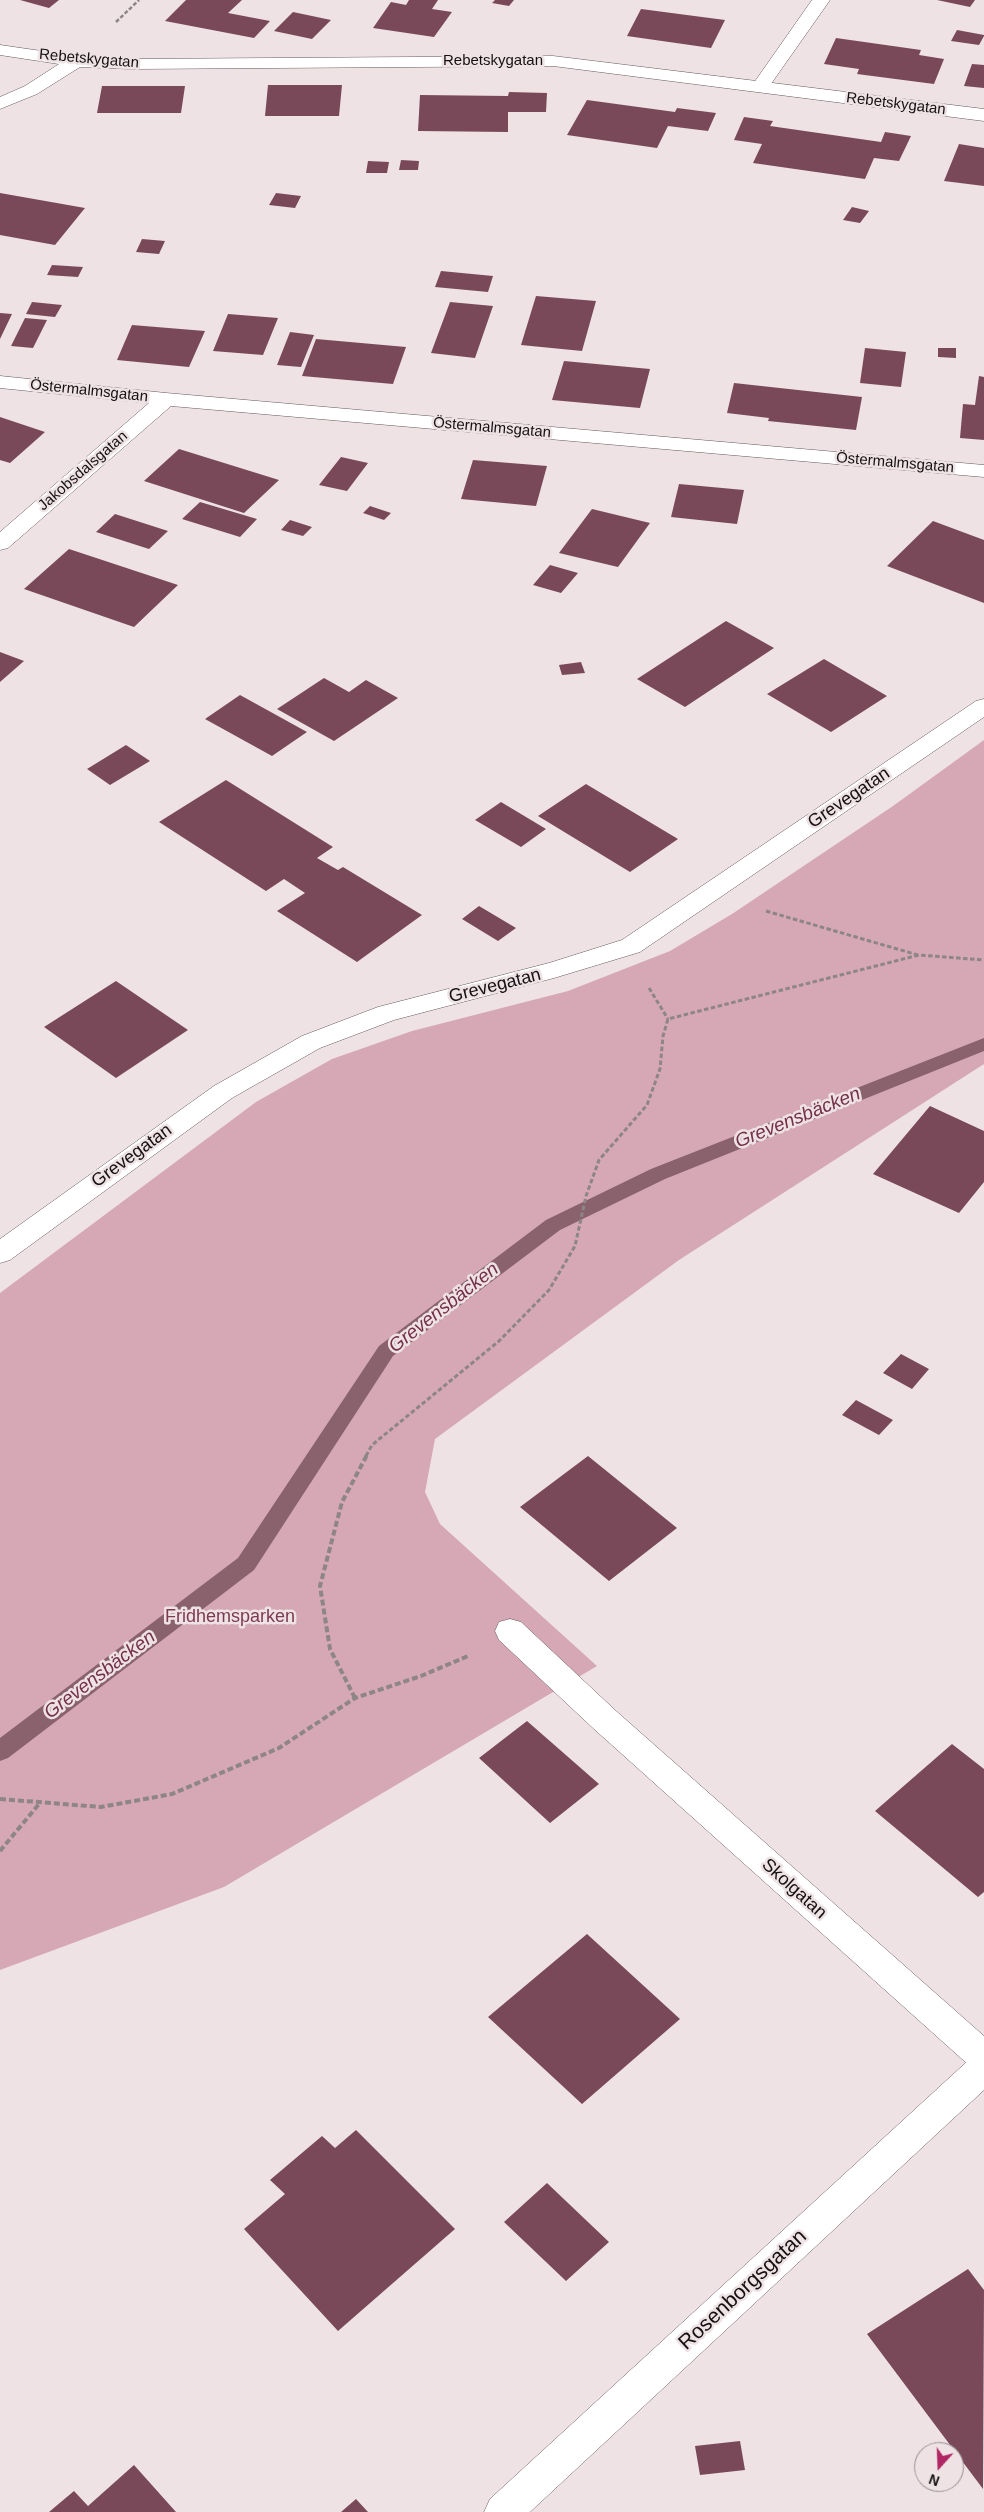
<!DOCTYPE html>
<meta charset="utf-8">
<style>
body{margin:0}
#map{position:relative;width:984px;height:2512px;overflow:hidden;background:#eee2e5;font-family:Helvetica,sans-serif}
canvas{display:block}
.north{position:absolute;left:914px;top:2442px;width:50px;height:50px;box-sizing:border-box;background:#eee2e5;border:1px solid #978e91;border-radius:50%;rotate:200deg;font-size:14px;font-weight:700;line-height:20px;text-align:center;color:#151112}
.north::after{content:'';display:block;margin:auto;width:18px;height:22px;background:#b02563;clip-path:polygon(50% 0,100% 100%,50% 72%,0 100%)}
</style>
<div id="map">
<canvas width="984" height="2512"></canvas>
<div class="north">N</div>
</div>
<script>
const c = document.querySelector('canvas').getContext('2d');
c.lineJoin = 'round';
function paint(path, color) {
  c.fillStyle = color;
  c.fill(path, 'evenodd');
}
function toPath(rows) {
  const path = new Path2D();
  for (const r of rows) {
    path.moveTo(r[0], r[1]);
    for (let i = 2; i < r.length; i += 2) path.lineTo(r[i], r[i + 1]);
  }
  return path;
}
function strokePath(path, color, width, dash) {
  c.strokeStyle = color;
  c.lineWidth = width;
  c.lineCap = dash ? 'butt' : 'round';
  c.setLineDash(dash || []);
  c.stroke(path);
}
function label(font, color, halo, rows, align = 'center') {
  c.font = font + ' Helvetica,sans-serif';
  c.lineWidth = 5;
  c.setLineDash([]);
  c.textBaseline = 'middle';
  c.strokeStyle = halo;
  c.fillStyle = color;
  for (const [text, x, y, turn = 0] of rows) {
    c.save();
    c.translate(x, y);
    c.rotate((+turn || 0) * Math.PI / 180);
    c.textAlign = isNaN(turn) ? turn : align;
    if (halo) c.strokeText(text, 0, 0);
    c.fillText(text, 0, 0);
    c.restore();
  }
}
paint(toPath([
 [984,740,984,1064,679,1260,435,1439,425,1492,440,1524,597,1666,224,1887,0,1970,0,1293,256,1102,332,1059,412,1031,568,991,670,951,732,914,893,806]
]), '#d6a8b6');
paint(toPath([
 [984,1038,984,1051,665,1179,560,1230,393,1356,254,1570,8,1758,0,1761,0,1738,238,1558,379,1346,546,1220,651,1169,984,1038]
]), '#89626e');
paint(toPath([
 [20,0,59,0,49,8],
 [186,0,242,0,228,13,270,21,254,38,165,21],
 [409,0,438,0,432,9,452,12,434,37,373,28,391,2,406,5],
 [495,0,514,0,509,6,492,3],
 [937,0,975,0,970,7],
 [641,9,725,20,711,48,627,36],
 [293,12,331,20,312,39,274,31],
 [957,30,984,35,984,36,979,45,951,41],
 [836,38,921,50,919,55,944,59,934,84,857,74,859,69,824,64],
 [972,64,984,65,984,88,964,86],
 [268,85,342,85,339,116,265,116],
 [102,86,185,86,181,113,97,113],
 [509,92,547,93,546,112,508,112,508,132,418,131,420,95,508,96],
 [587,100,675,112,677,108,716,113,708,131,668,126,657,148,567,135],
 [744,117,773,121,770,126,881,142,885,132,911,136,899,161,874,158,865,179,753,163,762,144,734,140],
 [959,144,984,148,984,186,944,181],
 [401,160,419,161,418,170,399,170],
 [368,161,389,162,387,173,366,173],
 [0,193,85,208,55,245,0,235],
 [276,193,301,196,295,208,269,205],
 [852,207,869,211,860,223,843,220],
 [142,239,165,241,159,254,136,252],
 [52,265,83,267,78,277,47,275],
 [441,271,493,276,488,292,435,287],
 [536,296,596,301,582,351,521,345],
 [32,302,62,305,55,317,26,314],
 [450,302,493,306,475,358,431,353],
 [0,313,12,314,0,339],
 [228,314,278,318,263,355,213,351],
 [25,318,47,320,33,348,11,346],
 [132,325,205,331,189,367,117,360],
 [290,332,314,335,301,367,277,365],
 [316,339,406,347,393,384,302,376],
 [865,348,906,352,901,387,860,383],
 [938,348,956,348,956,358,938,357],
 [564,361,650,369,640,408,552,400],
 [979,376,984,377,984,440,960,438,963,404,975,405],
 [734,383,862,397,856,430,768,421,769,418,727,413],
 [0,417,45,432,10,463,0,460],
 [179,449,279,480,244,513,144,481],
 [341,457,368,463,347,491,319,485],
 [473,460,547,466,536,506,461,499],
 [679,484,744,490,737,524,671,517],
 [200,502,257,519,240,537,182,519],
 [370,506,391,513,384,520,363,513],
 [592,509,650,523,618,567,559,553],
 [115,514,168,531,149,549,96,532],
 [290,520,312,527,303,536,281,530],
 [933,521,984,540,984,603,887,566],
 [69,549,178,585,134,627,24,589],
 [550,565,578,573,561,593,533,585],
 [726,621,774,648,685,707,637,679],
 [0,652,24,661,0,682],
 [824,659,887,696,831,732,767,694],
 [581,662,585,673,562,675,559,665],
 [324,678,349,692,366,680,398,698,334,741,277,709],
 [240,695,307,732,272,756,205,719],
 [126,745,150,761,110,785,87,769],
 [226,780,333,847,317,858,338,870,343,867,422,915,357,962,277,911,305,893,284,879,266,891,159,822],
 [586,784,678,839,630,872,538,816],
 [501,802,546,829,521,847,475,820],
 [479,906,516,928,498,941,462,919],
 [116,981,188,1030,116,1078,44,1027],
 [930,1106,984,1131,984,1182,959,1213,873,1174],
 [901,1354,929,1369,912,1389,883,1373],
 [856,1400,893,1420,879,1435,842,1415],
 [588,1456,677,1528,609,1581,520,1507],
 [527,1721,599,1784,550,1823,479,1758],
 [952,1744,984,1769,984,1892,978,1897,875,1811],
 [587,1934,680,2019,582,2104,488,2017],
 [356,2130,455,2229,338,2331,244,2229,285,2194,270,2180,322,2136,335,2148],
 [547,2183,609,2242,566,2281,504,2222],
 [968,2269,984,2290,983,2489,867,2334],
 [740,2441,745,2470,700,2475,695,2446],
 [134,2465,176,2512,49,2512,74,2491,88,2506],
 [356,2499,368,2512,341,2512]
]), '#7a4959');
const service = toPath([
 [812,0,830,0,766,91,754,91,751,87,812,0],
 [510,1619,521,1622,616,1711,984,2036,984,2072,972,2068,594,1729,499,1640,495,1631,499,1622,510,1619]
]);
const minor = toPath([
 [0,45,76,56,133,59,553,56,984,109,984,121,553,66,133,69,80,67,37,94,0,109,0,97,25,86,59,64,0,55,0,45],
 [0,376,166,393,984,465,984,477,171,406,8,548,0,550,0,532,149,403,0,388,0,376],
 [984,699,984,717,640,952,554,978,394,1020,320,1048,232,1098,10,1260,0,1263,0,1239,214,1086,302,1036,378,1007,549,963,622,940,976,701,984,699],
 [984,2053,984,2090,530,2512,484,2512,490,2499,972,2057,984,2053]
]);
strokePath(service, '#64595c', 1);
strokePath(minor, '#64595c', 1);
strokePath(toPath([
 [116,22,139,0]
]), '#8d8587', 2.5, [4, 2]);
strokePath(toPath([
 [766,911,918,955],
 [649,988,668,1019],
 [366,1456,372,1445,499,1341,549,1290,575,1246,586,1196,599,1160,647,1105,660,1069,663,1036,668,1019,919,955,984,960]
]), '#8d8587', 3, [4.5, 2.5]);
strokePath(toPath([
 [355,1698,330,1649,320,1586,342,1502,367,1455],
 [0,1799,101,1807,172,1794,279,1748,355,1698,421,1676,468,1656],
 [0,1851,39,1804]
]), '#8d8587', 4, [6, 3]);
paint(service, '#fff');
paint(minor, '#fff');
label('15px', '#151112', '#eee2e5', [
 ["Rebetskygatan",89,59,5],
 ["Rebetskygatan",493,61],
 ["Rebetskygatan",896,104,7],
 ["Östermalmsgatan",89,391,6],
 ["Östermalmsgatan",492,428,5],
 ["Östermalmsgatan",895,463,5],
 ["Jakobsdalsgatan",83,471,-41]
]);
label('18px', '#151112', '#eee2e5', [
 ["Grevegatan",849,798,-34],
 ["Grevegatan",495,986,-14],
 ["Grevegatan",132,1156,-36],
 ["Skolgatan",794,1889,42]
]);
label('18px', '#7f3a53', '#eee2e5', [
 ["Fridhemsparken",230,1617]
]);
label('italic 19px', '#743049', '#eee2e5', [
 ["Grevensbäcken",798,1118,-22],
 ["Grevensbäcken",444,1308,-38],
 ["Grevensbäcken",100,1675,-37]
]);
label('21px', '#151112', '#eee2e5', [
 ["Rosenborgsgatan",743,2290,-43]
]);
</script>
